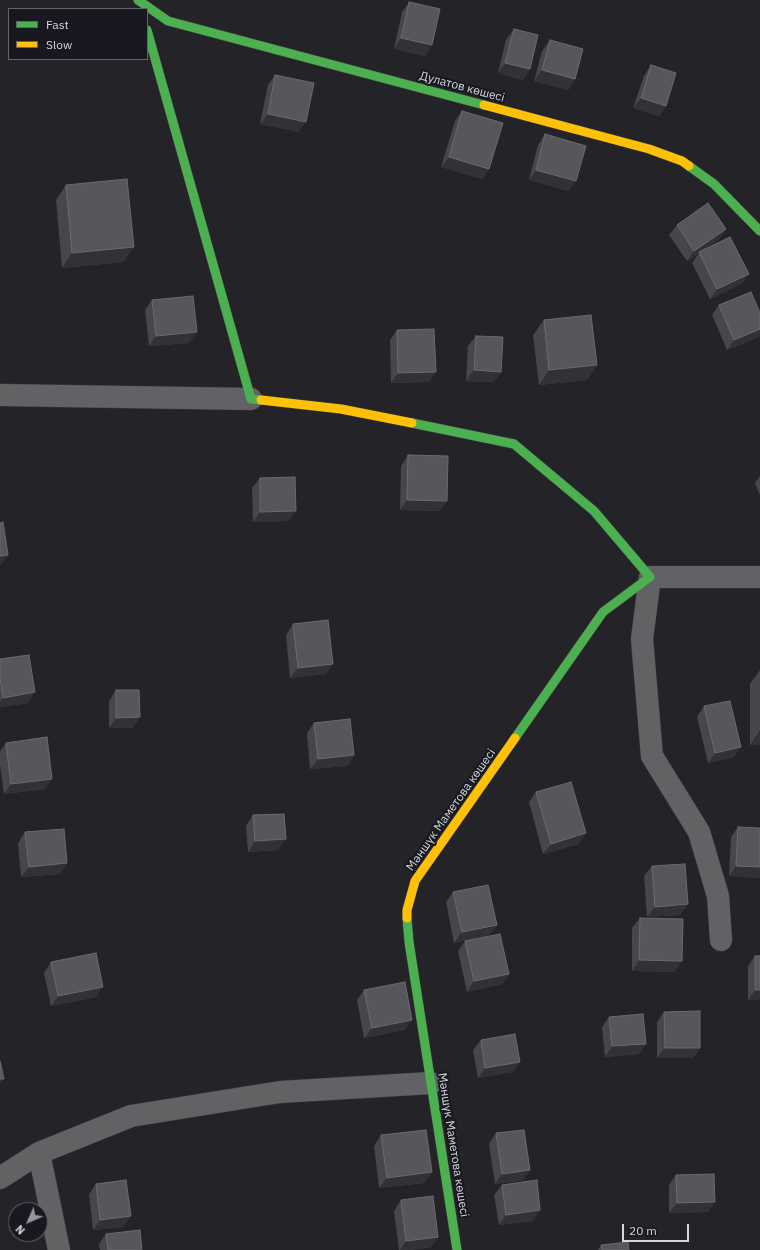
<!DOCTYPE html>
<meta charset="utf-8">
<style>
body{margin:0}
#map{position:relative;width:760px;height:1250px;overflow:hidden;background:#232328;font-family:"IBM Plex Sans",sans-serif}
canvas{display:block}
.legend{position:absolute;left:8px;top:8px;width:140px;height:52px;box-sizing:border-box;background:#181821;border:1px solid #64646c;margin:0;padding:5px 7px;list-style:none;font-size:12px;color:#d6d6dd}
.legend li{display:flex;align-items:center;gap:8px;height:20px}
.legend b{width:20px;border:1px solid #64646c}
.north{position:absolute;left:8px;top:1202px;width:40px;height:40px;box-sizing:border-box;background:#181821;border:1px solid #64646c;border-radius:50%;rotate:225deg;font-size:11px;font-weight:700;line-height:16px;text-align:center;color:#d6d6dd}
.north::after{content:'';display:block;margin:auto;width:14px;height:18px;background:#97979e;clip-path:polygon(50% 0,100% 100%,50% 72%,0 100%)}
.scale{position:absolute;left:622px;top:1224px;width:67px;height:18px;box-sizing:border-box;border:2px solid #d6d6dd;border-top:0;padding-left:5px;font-size:12px;line-height:14px;white-space:nowrap;color:#d6d6dd;-webkit-text-stroke:3px #181821;paint-order:stroke}
</style>
<div id="map">
<canvas width="760" height="1250"></canvas>
<ul class="legend">
<li><b style="height:5px;background:#4caf50"></b>Fast</li>
<li><b style="height:5px;background:#ffc107"></b>Slow</li>
</ul>
<div class="north">N</div>
<div class="scale">20 m</div>
</div>
<script>
const c = document.querySelector('canvas').getContext('2d');
c.lineJoin = 'round';
function toPath(rows) {
  const path = new Path2D();
  for (const r of rows) {
    path.moveTo(r[0], r[1]);
    for (let i = 2; i < r.length; i += 2) path.lineTo(r[i], r[i + 1]);
  }
  return path;
}
function strokePath(path, color, width, dash) {
  c.strokeStyle = color;
  c.lineWidth = width;
  c.lineCap = dash ? 'butt' : 'round';
  c.setLineDash(dash || []);
  c.stroke(path);
}
function paint(path, color) {
  c.fillStyle = color;
  c.fill(path, 'evenodd');
}
function label(font, color, halo, rows, align = 'center') {
  c.font = font + ' "IBM Plex Sans",sans-serif';
  c.lineWidth = 4;
  c.setLineDash([]);
  c.textBaseline = 'middle';
  c.strokeStyle = halo;
  c.fillStyle = color;
  for (const [text, x, y, turn = 0] of rows) {
    c.save();
    c.translate(x, y);
    c.rotate((+turn || 0) * Math.PI / 180);
    c.textAlign = isNaN(turn) ? turn : align;
    if (halo) c.strokeText(text, 0, 0);
    c.fillText(text, 0, 0);
    c.restore();
  }
}
const street = toPath([
 [0,395,251,399],
 [721,940,718,896,699,832,652,756,642,639,650,577,760,577],
 [39,1153,59,1250],
 [0,1178,39,1153,131,1116,280,1092,431,1083]
]);
const fast = toPath([
 [138,0,168,21,484,105],
 [147,30,251,399,261,400],
 [689,166,714,184,760,231],
 [412,423,514,444,594,511,650,577,603,612,515,738],
 [407,918,409,942,457,1250]
]);
const slow = toPath([
 [484,105,649,149,682,161,689,166],
 [261,400,341,409,412,423],
 [407,918,407,910,415,881,515,738]
]);
strokePath(street, '#3d3d42', 23);
strokePath(fast, '#3d3d42', 10);
strokePath(slow, '#3d3d42', 10);
strokePath(street, '#626265', 22);
strokePath(fast, '#4caf50', 9);
strokePath(slow, '#ffc107', 9);
paint(toPath([
 [409,2,425,56,394,49,402,12],
 [514,29,530,69,523,80,498,73,506,40],
 [550,40,575,79,568,90,534,81,542,51],
 [651,65,666,106,659,116,633,108,644,76],
 [275,75,299,132,260,124,268,85],
 [462,111,489,169,482,179,441,167,455,121],
 [545,134,569,191,529,180,538,145],
 [66,185,134,247,123,262,62,268,56,200],
 [677,225,726,229,719,239,701,251,749,274,741,284,710,299,692,263,699,253,687,261,669,235],
 [152,300,189,343,149,346,145,310],
 [719,305,759,337,727,350,712,315],
 [544,320,597,365,587,380,539,385,533,335],
 [397,330,429,382,391,383,390,340],
 [476,336,501,372,493,382,466,381,468,346],
 [408,455,440,511,400,510,401,466],
 [760,476,760,495,755,483],
 [260,478,289,521,253,522,252,488],
 [293,624,326,674,290,678,286,635],
 [0,659,28,703,0,707],
 [760,670,760,745,750,745,750,684],
 [116,690,140,717,132,728,109,728,109,701],
 [704,706,734,757,708,763,697,717],
 [314,723,354,755,347,766,310,769,307,733],
 [6,743,45,789,4,794,0,765,0,751],
 [536,792,579,844,543,854,529,802],
 [253,815,278,850,248,852,246,826],
 [738,827,760,878,729,876,731,837],
 [25,832,67,863,60,874,21,877,18,843],
 [652,866,688,904,680,915,647,917,644,876],
 [453,892,497,925,489,935,454,943,446,902],
 [640,918,675,972,632,971,632,928],
 [465,941,509,974,502,984,467,992,458,951],
 [755,956,760,956,760,1000,748,1000,748,966],
 [51,962,96,997,51,1006,44,973],
 [364,990,405,1030,364,1038,357,1000],
 [664,1012,700,1048,693,1058,657,1058,657,1022],
 [609,1017,646,1044,639,1054,605,1057,602,1027],
 [481,1040,513,1072,478,1078,473,1050],
 [496,1133,530,1170,523,1180,495,1184,489,1144],
 [381,1135,432,1172,424,1183,379,1188,374,1146],
 [676,1175,708,1212,669,1213,669,1185],
 [96,1184,131,1216,123,1227,93,1230,89,1194],
 [502,1185,533,1221,499,1225,494,1195],
 [401,1200,438,1237,431,1247,411,1250,399,1250,394,1211],
 [106,1234,142,1250,100,1250,99,1244],
 [601,1245,629,1250,598,1250]
]), '#47474b');
paint(toPath([
 [401,38,432,45,425,56,394,49],
 [505,63,530,69,523,80,498,73],
 [542,70,575,79,568,90,534,81],
 [641,98,666,106,659,116,633,108],
 [268,114,306,122,299,132,260,124],
 [449,157,489,169,482,179,441,167],
 [536,170,576,181,569,191,529,180],
 [726,229,719,239,687,261,694,251],
 [134,247,123,262,62,268,72,253],
 [749,274,741,284,710,299,717,289],
 [760,329,760,335,759,337,727,350,734,340],
 [197,332,189,343,149,346,156,336],
 [597,365,587,380,539,385,549,370],
 [474,370,501,372,493,382,466,381],
 [436,372,429,382,391,383,398,373],
 [407,500,447,501,440,511,400,510],
 [296,511,289,521,253,522,260,512],
 [8,555,1,565,0,565,0,556],
 [333,664,326,674,290,678,298,668],
 [35,692,28,703,0,707,0,702,3,698],
 [140,717,132,728,109,728,116,718],
 [760,730,760,745,750,745],
 [741,747,734,757,708,763,715,753],
 [354,755,347,766,310,769,318,759],
 [52,779,45,789,4,794,11,784],
 [586,833,579,844,543,854,551,844],
 [286,839,278,850,248,852,255,841],
 [67,863,60,874,21,877,29,867],
 [736,866,760,867,760,878,729,876],
 [688,904,680,915,647,917,655,907],
 [497,925,489,935,454,943,462,932],
 [639,960,682,961,675,972,632,971],
 [509,974,502,984,467,992,474,981],
 [103,987,96,997,51,1006,58,996],
 [755,990,760,990,760,1000,748,1000],
 [412,1020,405,1030,364,1038,372,1028],
 [646,1044,639,1054,605,1057,612,1046],
 [665,1048,700,1048,693,1058,657,1058],
 [520,1062,513,1072,478,1078,485,1068],
 [0,1079,4,1079,0,1084],
 [530,1170,523,1180,495,1184,502,1174],
 [432,1172,424,1183,379,1188,387,1178],
 [715,1202,708,1212,669,1213,677,1203],
 [540,1210,533,1221,499,1225,506,1215],
 [131,1216,123,1227,93,1230,100,1220],
 [438,1237,431,1247,411,1250,400,1250,406,1241]
]), '#323236');
const building = toPath([
 [409,2,440,9,432,45,401,38,409,2],
 [514,29,538,35,530,69,505,63,514,29],
 [550,40,583,49,575,79,542,70,550,40],
 [651,65,676,73,666,106,641,98,651,65],
 [275,75,314,83,306,122,268,114,275,75],
 [462,111,503,123,489,169,449,157,462,111],
 [545,134,586,146,576,181,536,170,545,134],
 [127,179,134,247,72,253,66,185,127,179],
 [708,203,726,229,694,251,677,225,708,203],
 [730,237,749,274,717,289,699,252,730,237],
 [751,292,760,313,760,329,734,340,719,305,751,292],
 [193,296,197,332,156,336,152,300,193,296],
 [591,315,597,365,549,370,544,320,591,315],
 [434,329,436,372,398,373,397,330,434,329],
 [476,336,503,337,501,372,474,370,476,336],
 [408,455,448,456,447,501,407,500,408,455],
 [295,477,296,511,260,512,260,478,295,477],
 [3,522,8,555,0,556,0,523,3,522],
 [328,620,333,664,298,668,293,624,328,620],
 [29,655,35,692,3,698,0,679,0,659,29,655],
 [116,690,139,690,140,717,116,718,116,690],
 [730,701,741,747,715,753,704,706,730,701],
 [350,719,354,755,318,759,314,723,350,719],
 [47,737,52,779,11,784,6,743,47,737],
 [571,782,586,833,551,844,536,792,571,782],
 [284,814,286,839,255,841,253,815,284,814],
 [738,827,760,828,760,867,736,866,738,827],
 [64,829,67,863,29,867,25,832,64,829],
 [685,864,688,904,655,907,652,866,685,864],
 [488,885,497,925,462,932,453,892,488,885],
 [640,918,683,919,682,961,639,960,640,918],
 [500,934,509,974,474,981,465,941,500,934],
 [96,953,103,987,58,996,51,962,96,953],
 [755,956,760,956,760,990,755,990,755,956],
 [405,982,412,1020,372,1028,364,990,405,982],
 [700,1011,700,1048,665,1048,664,1012,700,1011],
 [643,1014,646,1044,612,1046,609,1017,643,1014],
 [515,1034,520,1062,485,1068,481,1040,515,1034],
 [0,1061,4,1079,0,1079,0,1061],
 [426,1130,432,1172,387,1178,381,1135,426,1130],
 [524,1130,530,1170,502,1174,496,1133,524,1130],
 [714,1174,715,1202,677,1203,676,1175,714,1174],
 [126,1180,131,1216,100,1220,96,1184,126,1180],
 [537,1180,540,1210,506,1215,502,1185,537,1180],
 [433,1196,438,1237,406,1241,401,1200,433,1196],
 [140,1230,142,1250,108,1250,106,1234,140,1230],
 [628,1242,629,1250,602,1250,601,1245,628,1242]
]);
paint(building, '#56565b');
strokePath(building, '#6a6a6f', 1);
label('12px', '#d6d6dd', '#181821', [
 ["Дулатов көшесі",462,87,15],
 ["Мәншүк Маметова көшесі",451,810,-55],
 ["Мәншүк Маметова көшесі",453,1145,81]
]);
</script>
